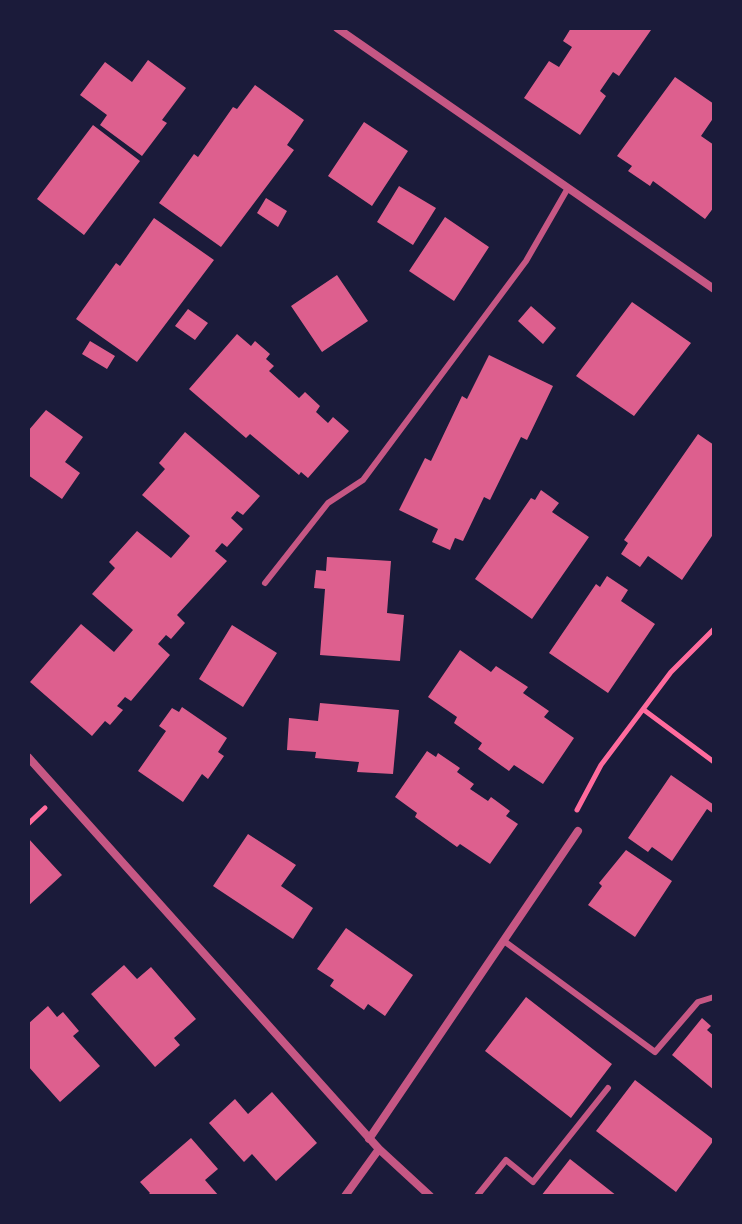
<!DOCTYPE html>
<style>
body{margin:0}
#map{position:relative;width:742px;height:1224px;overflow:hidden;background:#1b1b3a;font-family:"Public Sans",sans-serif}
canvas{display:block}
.frame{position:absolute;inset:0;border:30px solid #1b1b3a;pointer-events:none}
</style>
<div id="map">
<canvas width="742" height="1224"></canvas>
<div class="frame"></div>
</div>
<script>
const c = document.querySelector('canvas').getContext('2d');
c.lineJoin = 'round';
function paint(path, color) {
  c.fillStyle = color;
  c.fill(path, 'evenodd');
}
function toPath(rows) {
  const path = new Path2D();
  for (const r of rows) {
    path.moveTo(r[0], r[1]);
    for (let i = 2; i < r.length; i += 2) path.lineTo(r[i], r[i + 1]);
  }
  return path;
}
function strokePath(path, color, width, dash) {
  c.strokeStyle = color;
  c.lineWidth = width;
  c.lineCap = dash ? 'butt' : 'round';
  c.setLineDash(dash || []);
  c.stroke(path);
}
paint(toPath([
 [571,28,651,30,619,76,613,72,600,91,606,96,580,135,524,98,549,61,559,67,572,47,563,41],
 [148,60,186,88,162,120,167,123,142,156,100,125,107,115,80,95,105,62,132,82],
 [675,77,714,104,714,117,701,136,714,145,714,207,705,219,653,181,650,186,628,171,632,166,617,156],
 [255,85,304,120,287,145,294,150,221,247,159,203,194,154,198,157,233,107,237,109],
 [364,122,408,151,372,206,328,176],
 [93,125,140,161,84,235,37,199],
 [399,186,436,208,413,245,377,222],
 [266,198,287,211,278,227,257,213],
 [445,217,489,247,454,301,409,271],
 [154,218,214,260,137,362,76,319,116,263,120,266],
 [337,275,368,321,322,352,291,306],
 [632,302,691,343,634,416,576,376],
 [531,306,556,328,543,344,518,321],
 [188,309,208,323,195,340,175,326],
 [237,334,251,346,255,341,270,354,266,359,274,366,269,371,299,398,305,392,320,406,316,412,328,423,333,417,349,431,308,478,301,472,299,475,250,434,246,438,189,389],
 [90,341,115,356,107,369,82,354],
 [489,355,553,386,527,440,521,437,490,500,484,497,463,541,455,538,450,550,432,542,438,529,399,510,425,458,431,461,462,396,467,399],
 [46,410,83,437,65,462,80,473,62,499,28,475,28,431],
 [185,432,260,496,243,515,237,511,231,518,243,529,227,547,222,543,215,551,227,561,177,615,185,623,171,639,166,635,158,644,170,655,131,701,125,697,117,706,123,710,110,725,105,721,92,736,30,682,81,624,114,652,133,630,92,594,115,568,109,562,137,531,171,558,190,536,142,495,165,469,159,463],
 [698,434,714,445,714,533,682,580,648,556,640,567,621,554,628,543,624,540],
 [541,490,559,503,552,512,589,537,532,619,475,579,531,498,535,500],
 [327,557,391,561,387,613,404,615,400,661,320,655,325,589,314,588,316,570,326,571],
 [607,576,628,590,621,601,655,624,608,693,549,653,596,584,600,587],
 [232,625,277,653,243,707,199,679],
 [460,650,491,672,496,666,528,687,523,693,549,711,544,717,574,738,543,784,514,765,509,771,478,749,482,743,454,723,457,717,428,697],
 [320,703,399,710,393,774,357,772,359,762,315,758,316,752,287,750,289,718,318,721],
 [182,707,227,738,218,752,224,756,208,779,202,774,183,802,138,771,166,731,159,726,172,708,179,712],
 [427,751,436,757,438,753,460,768,457,772,474,784,470,789,488,801,491,797,510,811,506,816,518,824,490,864,460,844,457,847,415,817,417,813,395,797],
 [671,775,714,805,714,814,707,809,672,861,652,847,648,852,628,838],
 [248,834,296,865,281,886,313,908,293,939,213,886],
 [28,838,62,875,28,906],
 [626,850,672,881,635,937,588,905,602,886,599,883],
 [346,928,413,975,385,1016,368,1004,364,1010,330,986,334,980,317,969],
 [124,965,137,979,151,967,196,1019,174,1038,180,1045,155,1067,91,994],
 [526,997,612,1064,571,1118,485,1051],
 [48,1006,57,1017,63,1012,79,1031,73,1036,100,1066,60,1102,28,1066,28,1024],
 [702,1018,711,1026,707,1030,714,1036,714,1090,672,1055],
 [635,1080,714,1140,676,1192,596,1131],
 [272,1092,317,1143,276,1181,252,1154,244,1162,209,1123,235,1099,248,1114],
 [191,1138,218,1169,205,1180,219,1196,147,1196,150,1193,140,1182],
 [570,1159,617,1196,541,1196]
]), '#dd5f8e');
strokePath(toPath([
 [644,710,714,762],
 [577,810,601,765,671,672,714,629],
 [28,824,45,808]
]), '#ff6b9d', 5);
strokePath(toPath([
 [265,583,328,503,363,480,526,261,568,188],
 [504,941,655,1052,698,1002,714,997],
 [477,1196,506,1160,533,1182,608,1088]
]), '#c65784', 6);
strokePath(toPath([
 [337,28,714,289],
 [28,757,379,1149,430,1196],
 [369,1139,578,831],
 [345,1196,379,1149]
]), '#c65784', 8);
</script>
